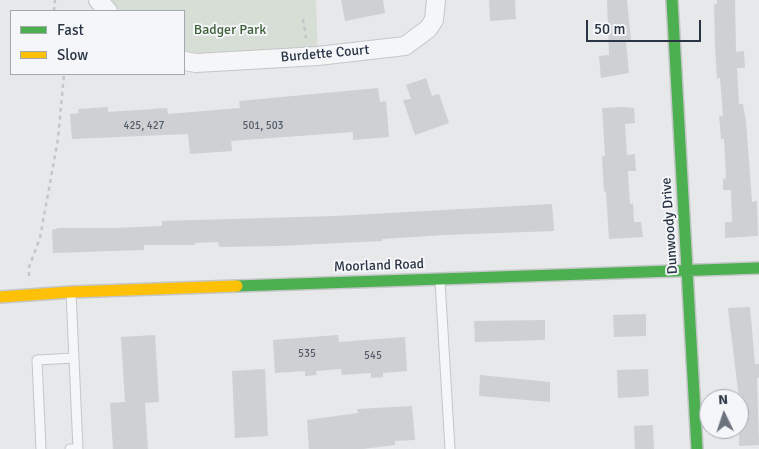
<!DOCTYPE html>
<style>
body{margin:0}
#map{position:relative;width:759px;height:449px;overflow:hidden;background:#e6e8ea;font-family:Signika,sans-serif}
canvas{display:block}
.legend{position:absolute;left:10px;top:10px;width:175px;height:65px;box-sizing:border-box;background:#f4f6f9;border:1px solid #a4a8b1;margin:0;padding:6px 9px;list-style:none;font-size:15px;color:#2b3445}
.legend li{display:flex;align-items:center;gap:10px;height:25px}
.legend b{width:25px;border:1px solid #a4a8b1}
.north{position:absolute;left:699px;top:389px;width:50px;height:50px;box-sizing:border-box;background:#f4f6f9;border:1px solid #a4a8b1;border-radius:50%;rotate:356deg;font-size:14px;font-weight:700;line-height:20px;text-align:center;color:#2b3445}
.north::after{content:'';display:block;margin:auto;width:18px;height:22px;background:#6c737f;clip-path:polygon(50% 0,100% 100%,50% 72%,0 100%)}
.scale{position:absolute;left:586px;top:20px;width:115px;height:22px;box-sizing:border-box;border:2px solid #2b3445;border-top:0;padding-left:6px;font-size:15px;line-height:18px;white-space:nowrap;color:#2b3445;-webkit-text-stroke:4px #f4f6f9;paint-order:stroke}
</style>
<div id="map">
<canvas width="759" height="449"></canvas>
<ul class="legend">
<li><b style="height:6px;background:#4caf50"></b>Fast</li>
<li><b style="height:6px;background:#ffc107"></b>Slow</li>
</ul>
<div class="north">N</div>
<div class="scale">50 m</div>
</div>
<script>
const c = document.querySelector('canvas').getContext('2d');
c.lineJoin = 'round';
function paint(path, color) {
  c.fillStyle = color;
  c.fill(path, 'evenodd');
}
function toPath(rows) {
  const path = new Path2D();
  for (const r of rows) {
    path.moveTo(r[0], r[1]);
    for (let i = 2; i < r.length; i += 2) path.lineTo(r[i], r[i + 1]);
  }
  return path;
}
function strokePath(path, color, width, dash) {
  c.strokeStyle = color;
  c.lineWidth = width;
  c.lineCap = dash ? 'butt' : 'round';
  c.setLineDash(dash || []);
  c.stroke(path);
}
function label(font, color, halo, rows, align = 'center') {
  c.font = font + ' Signika,sans-serif';
  c.lineWidth = 4;
  c.setLineDash([]);
  c.textBaseline = 'middle';
  c.strokeStyle = halo;
  c.fillStyle = color;
  for (const [text, x, y, turn = 0] of rows) {
    c.save();
    c.translate(x, y);
    c.rotate((+turn || 0) * Math.PI / 180);
    c.textAlign = isNaN(turn) ? turn : align;
    if (halo) c.strokeText(text, 0, 0);
    c.fillText(text, 0, 0);
    c.restore();
  }
}
paint(toPath([
 [98,0,316,0,318,56,184,61,184,11,108,11]
]), '#d6ded6');
paint(toPath([
 [341,0,383,0,385,13,345,21],
 [489,0,515,0,516,19,490,21],
 [607,0,627,0,631,41,626,41,629,73,601,78,599,56,609,55],
 [717,0,735,0,736,52,744,51,745,68,737,68,739,104,743,104,746,121,752,202,757,201,758,236,725,238,725,222,732,222,731,190,723,190,723,179,726,178,724,139,721,139,719,116,723,116,720,78,717,79,715,47,714,4,717,4],
 [426,78,432,96,439,94,449,123,415,135,403,100,411,99,406,85],
 [378,88,380,102,386,101,389,137,353,140,353,132,231,141,232,151,190,154,188,134,72,139,70,114,79,113,78,109,108,107,108,112,167,108,168,114,240,108,239,101],
 [624,107,634,108,635,123,625,124,627,155,635,154,636,171,628,171,630,204,633,203,634,222,641,222,643,237,609,239,606,191,604,192,602,156,605,156,602,108],
 [552,204,554,231,446,235,382,239,382,241,277,246,219,247,218,242,195,243,195,245,144,245,144,250,53,253,52,230,59,228,113,228,162,226,162,221,335,216],
 [750,307,755,364,759,364,759,378,757,378,759,445,739,446,739,399,728,308],
 [646,314,646,336,614,337,613,315],
 [545,320,545,340,475,342,474,321],
 [155,335,159,402,145,403,148,449,113,449,110,403,125,402,121,337],
 [338,335,339,342,405,337,407,371,383,373,383,377,371,378,371,373,342,375,341,369,316,371,317,375,305,376,305,371,275,373,273,340],
 [265,369,268,436,235,438,232,371],
 [648,369,649,396,618,398,617,370],
 [480,375,550,382,550,402,479,396],
 [412,406,415,440,395,441,395,445,363,449,309,449,307,420,358,413,357,409],
 [653,425,654,449,635,449,634,426]
]), '#ced0d3');
const lane = toPath([
 [440,281,450,449],
 [41,449,37,360,74,358],
 [70,449,78,449,71,292]
]);
const street = toPath([
 [98,0,108,11],
 [184,61,196,63,318,56,405,46,428,29,434,20,436,0]
]);
const fast = toPath([
 [672,0,697,449],
 [237,286,759,268]
]);
const slow = toPath([
 [0,297,71,292,237,286]
]);
strokePath(lane, '#c4c6c8', 11);
strokePath(street, '#c4c6c8', 20);
strokePath(fast, '#c4c6c8', 14);
strokePath(slow, '#c4c6c8', 14);
strokePath(toPath([
 [54,11,55,0],
 [303,19,306,38],
 [29,276,29,267,40,238,58,139,64,74]
]), '#c5c6ca', 2.5, [4, 4]);
strokePath(lane, '#f5f6f7', 9);
strokePath(street, '#f5f6f7', 18);
strokePath(fast, '#4caf50', 11);
strokePath(slow, '#ffc107', 11);
label('11px', '#545c69', null, [
 ["425, 427",144,126],
 ["501, 503",263,126],
 ["535",307,354],
 ["545",373,356]
]);
label('14px', '#3f6138', '#f4f6f9', [
 ["Badger Park",230,30]
]);
label('14px', '#2b3445', '#f4f6f9', [
 ["Burdette Court",325,54,-5],
 ["Dunwoody Drive",670,226,-94],
 ["Moorland Road",379,266,-2]
]);
</script>
